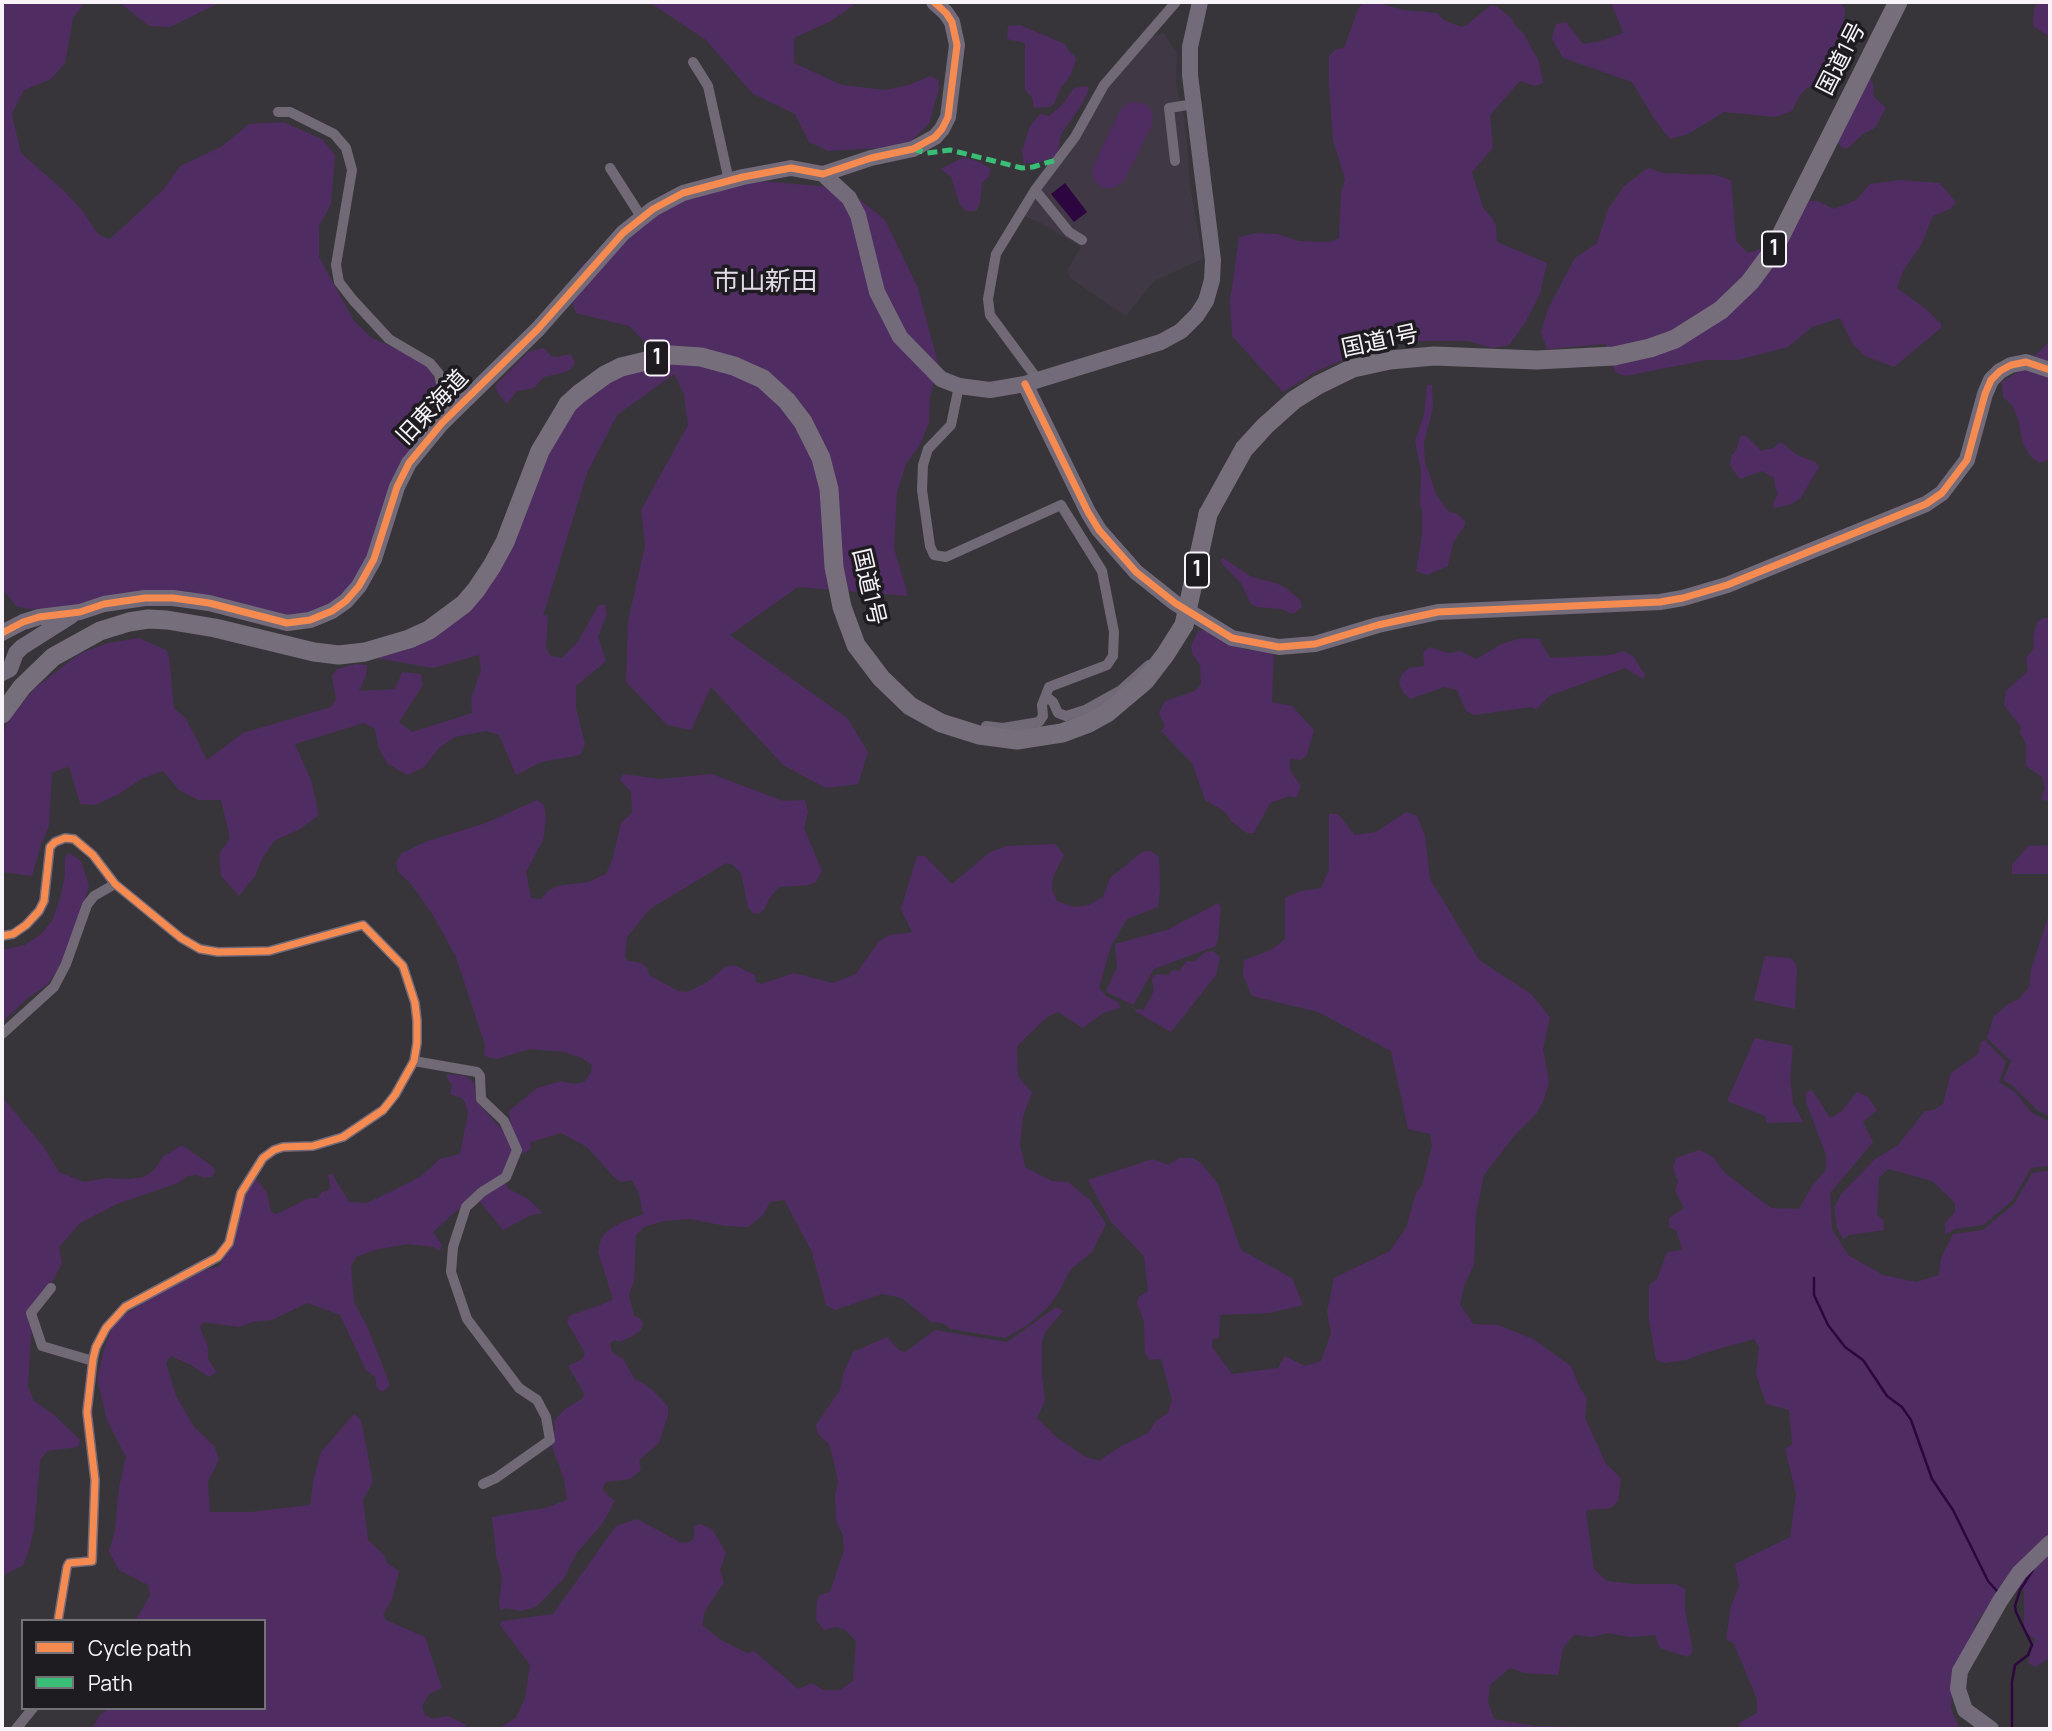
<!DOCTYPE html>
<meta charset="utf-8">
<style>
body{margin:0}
#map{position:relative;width:2052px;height:1731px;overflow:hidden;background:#38353a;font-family:Manrope,sans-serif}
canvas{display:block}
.frame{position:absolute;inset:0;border:4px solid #f7f3f9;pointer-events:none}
.legend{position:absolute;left:21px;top:1619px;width:245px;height:91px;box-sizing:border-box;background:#1e1c20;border:2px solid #757277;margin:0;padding:9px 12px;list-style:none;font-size:21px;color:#f7f3f9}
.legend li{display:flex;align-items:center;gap:14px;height:35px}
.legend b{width:35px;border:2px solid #757277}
</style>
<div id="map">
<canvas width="2052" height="1731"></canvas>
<div class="frame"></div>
<ul class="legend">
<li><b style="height:9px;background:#f68b52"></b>Cycle path</li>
<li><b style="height:9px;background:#3abd76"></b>Path</li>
</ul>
</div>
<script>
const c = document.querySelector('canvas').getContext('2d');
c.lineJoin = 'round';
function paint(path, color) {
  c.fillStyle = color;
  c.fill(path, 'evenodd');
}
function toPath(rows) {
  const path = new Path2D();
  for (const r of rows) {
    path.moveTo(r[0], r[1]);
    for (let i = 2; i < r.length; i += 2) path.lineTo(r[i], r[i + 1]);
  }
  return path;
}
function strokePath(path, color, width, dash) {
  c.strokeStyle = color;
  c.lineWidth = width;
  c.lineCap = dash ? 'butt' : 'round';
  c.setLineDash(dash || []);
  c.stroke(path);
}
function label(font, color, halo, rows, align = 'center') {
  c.font = font + ' Manrope,"Noto Sans JP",sans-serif';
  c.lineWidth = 7;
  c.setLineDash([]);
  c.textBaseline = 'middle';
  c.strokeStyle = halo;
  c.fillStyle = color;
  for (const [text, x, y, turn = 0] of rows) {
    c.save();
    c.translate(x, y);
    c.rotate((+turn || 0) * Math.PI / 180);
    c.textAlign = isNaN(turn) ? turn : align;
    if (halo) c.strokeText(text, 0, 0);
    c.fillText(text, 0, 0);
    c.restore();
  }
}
paint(toPath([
 [1164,33,1177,53,1176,84,1185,121,1190,186,1203,259,1154,281,1126,316,1070,278,1068,269,1081,247,1037,221,1022,216,1098,96,1147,38]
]), '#403845');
paint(toPath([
 [2,2,85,2,73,18,65,63,51,79,24,90,12,113,13,120,21,153,63,190,81,209,99,235,110,239,164,189,180,166,221,147,249,124,283,122,322,139,335,155,331,204,319,226,319,257,354,321,372,338,430,363,439,394,442,423,402,476,384,527,349,591,320,612,270,617,165,595,197,590,133,595,61,608,29,609,16,606,2,588],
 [119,2,221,2,170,27,149,26],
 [649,2,858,2,831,21,794,38,794,63,842,85,884,90,909,85,930,76,938,80,939,88,929,124,910,142,880,148,828,151,809,142,795,114,753,94,706,40],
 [1364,2,1374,2,1404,10,1437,13,1444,20,1461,27,1467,25,1491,5,1498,7,1512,19,1514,24,1524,34,1539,62,1543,83,1535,86,1520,81,1490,115,1493,148,1472,172,1483,208,1492,218,1496,226,1497,242,1547,263,1540,294,1525,323,1509,345,1492,348,1468,341,1406,341,1365,350,1315,372,1283,392,1232,336,1230,302,1239,237,1258,233,1277,234,1299,241,1330,242,1339,238,1341,193,1345,179,1333,140,1329,84,1329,56,1336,49,1344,48,1358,9],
 [1611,2,1840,2,1845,9,1840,71,1829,84,1808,87,1800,95,1792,111,1776,117,1724,112,1688,134,1670,139,1655,120,1632,82,1563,58,1552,39,1556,24,1566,22,1583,44,1601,41,1623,33],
 [2039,2,2050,2,2050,37,2033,26,2034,8],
 [1020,25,1065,44,1069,51,1075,56,1076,59,1071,75,1061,87,1054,104,1050,107,1034,108,1032,97,1025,90,1025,43,1007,39,1008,26],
 [1866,79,1871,80,1873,84,1874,97,1886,108,1875,128,1863,134,1849,147,1843,149,1838,143],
 [1087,86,1089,89,1082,104,1061,134,1057,156,1037,163,1024,163,1022,151,1030,126,1040,114,1049,116,1062,105,1074,88],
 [1136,102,1147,105,1150,109,1153,116,1151,127,1124,181,1114,188,1102,188,1093,179,1092,169,1120,110,1129,103],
 [964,157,981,163,991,169,989,177,982,183,980,203,976,211,966,211,960,205,951,177,941,169],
 [1648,168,1664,173,1715,175,1731,180,1736,241,1748,253,1766,247,1806,201,1817,201,1834,209,1856,200,1870,184,1901,180,1939,183,1956,202,1950,209,1933,216,1921,245,1903,271,1897,288,1927,310,1941,324,1941,328,1894,367,1865,356,1852,343,1840,318,1812,327,1788,347,1738,360,1707,360,1625,376,1615,372,1606,344,1547,349,1541,333,1547,311,1575,258,1597,243,1608,209,1624,186],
 [736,179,830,187,859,199,885,220,918,288,938,364,930,397,929,422,921,443,906,464,897,492,894,548,908,596,798,587,730,635,847,718,868,752,858,784,826,788,783,765,711,687,691,730,667,725,626,682,628,621,645,546,641,510,688,425,684,394,674,374,617,415,587,473,543,616,548,615,546,648,551,656,562,658,579,640,598,606,605,604,607,614,598,637,606,661,576,686,576,708,585,744,580,755,541,762,516,775,499,735,486,731,455,737,440,747,424,767,407,775,388,764,379,749,375,729,364,723,295,744,311,780,319,815,300,829,274,841,263,857,255,876,239,896,221,876,219,854,230,838,221,800,198,800,179,790,163,771,141,779,119,794,95,805,80,804,69,766,52,773,49,826,41,844,32,876,2,872,2,739,7,722,34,689,79,654,108,643,139,638,166,650,169,656,174,708,186,719,207,760,243,733,331,707,336,699,332,676,337,669,356,664,367,665,366,676,359,691,395,689,402,672,421,674,423,685,399,722,412,732,472,713,471,699,481,670,479,655,433,668,376,658,474,598,555,424,600,378,657,358,674,371,629,326,576,313,567,288,582,265,664,208],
 [2050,341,2050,459,2040,463,2031,457,2023,444,2018,419,2012,405,2003,397,2002,382,2018,372],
 [544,348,551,356,558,357,570,354,575,362,572,368,563,373,544,377,534,388,517,391,507,404,498,393,495,386,528,352],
 [1427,385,1432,385,1433,408,1424,442,1425,462,1437,496,1448,511,1457,514,1465,521,1465,525,1453,543,1448,566,1427,575,1416,571,1422,536,1422,510,1420,505,1421,470,1415,441,1424,415],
 [1745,435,1761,451,1773,448,1781,442,1797,455,1815,462,1819,467,1800,499,1789,505,1774,508,1773,503,1778,494,1775,486,1774,478,1762,471,1740,479,1733,470,1730,464,1732,455,1736,451,1740,437],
 [1223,558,1252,577,1276,583,1286,588,1300,600,1302,607,1293,614,1281,609,1257,607,1251,604,1241,583,1223,565,1220,560],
 [2043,618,2050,618,2050,802,2041,799,2045,788,2042,777,2026,766,2026,744,2020,732,2021,727,2004,705,2006,691,2028,671,2026,658,2034,648,2033,637,2037,622],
 [1204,630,1246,650,1265,651,1274,655,1272,702,1292,706,1314,730,1307,755,1301,760,1290,759,1290,770,1301,786,1297,797,1289,796,1270,803,1254,833,1247,833,1232,822,1224,811,1205,800,1192,763,1161,731,1165,726,1159,713,1165,701,1195,691,1201,684,1200,665,1193,655,1191,646,1198,631],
 [1521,638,1539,639,1550,658,1611,655,1623,651,1633,656,1645,675,1643,679,1625,668,1549,696,1536,710,1532,707,1474,715,1466,711,1457,690,1444,687,1410,699,1403,692,1399,683,1402,674,1409,668,1424,666,1423,652,1430,647,1448,653,1460,651,1476,659,1502,644],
 [623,774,660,779,712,774,783,801,805,800,808,812,804,828,822,871,816,882,809,885,779,887,769,899,765,908,759,914,753,913,748,907,741,873,733,865,726,863,650,909,627,937,625,957,628,961,641,963,647,968,649,975,678,991,687,992,706,983,725,967,734,965,755,975,756,982,761,984,794,973,833,983,856,974,879,941,890,935,912,932,901,909,917,856,925,856,952,884,990,852,1007,846,1055,844,1064,855,1053,877,1052,890,1057,901,1074,907,1089,905,1103,897,1110,878,1142,852,1151,851,1159,857,1160,889,1158,907,1127,919,1111,946,1099,988,1106,996,1118,1002,1120,1008,1103,1013,1083,1028,1058,1012,1047,1017,1017,1046,1018,1076,1032,1093,1023,1116,1020,1144,1025,1167,1052,1181,1068,1182,1090,1200,1106,1224,1092,1252,1071,1269,1057,1295,1047,1308,1029,1324,1005,1338,951,1329,942,1323,931,1322,902,1298,882,1294,835,1310,826,1305,812,1252,784,1200,770,1202,763,1215,748,1227,726,1226,689,1219,664,1221,644,1227,636,1235,634,1281,629,1294,634,1316,641,1319,643,1325,640,1331,631,1337,619,1342,614,1340,610,1344,612,1352,623,1359,634,1378,650,1388,668,1406,668,1415,659,1443,639,1460,641,1470,630,1479,606,1482,602,1489,614,1501,610,1510,602,1524,576,1554,564,1578,536,1607,521,1611,505,1608,501,1611,499,1604,502,1578,496,1555,492,1517,545,1508,567,1500,564,1479,551,1444,555,1430,554,1421,565,1409,583,1398,584,1393,568,1366,582,1359,585,1353,567,1322,569,1316,603,1304,613,1299,598,1252,601,1239,607,1231,622,1222,643,1214,639,1194,632,1180,621,1182,613,1176,587,1147,561,1133,531,1142,530,1150,522,1154,511,1128,509,1111,537,1088,561,1081,574,1084,584,1082,590,1074,592,1065,582,1058,564,1052,530,1049,497,1059,489,1058,484,1055,485,1045,456,957,433,915,411,884,398,872,396,863,402,853,425,842,486,823,537,800,544,805,546,819,543,840,526,872,531,898,541,899,548,891,558,886,588,882,606,874,613,858,621,823,632,813,631,792,620,780],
 [1406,812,1417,816,1425,836,1430,879,1479,960,1531,994,1550,1017,1543,1049,1549,1082,1544,1099,1537,1113,1514,1136,1484,1175,1476,1213,1474,1265,1465,1283,1460,1304,1473,1324,1498,1325,1533,1339,1571,1366,1580,1388,1587,1398,1585,1418,1606,1464,1621,1478,1618,1501,1611,1508,1588,1510,1586,1513,1594,1569,1607,1581,1633,1584,1676,1584,1685,1589,1685,1610,1693,1651,1688,1657,1660,1648,1655,1635,1630,1637,1608,1633,1593,1637,1574,1635,1563,1648,1558,1675,1525,1673,1510,1668,1490,1685,1488,1702,1494,1719,1535,1726,1580,1727,1586,1729,497,1729,516,1718,525,1698,530,1665,500,1625,502,1621,553,1614,616,1526,637,1519,682,1543,690,1542,694,1538,694,1527,699,1524,712,1529,726,1553,720,1570,724,1582,705,1611,702,1625,721,1640,747,1653,754,1651,798,1689,812,1683,823,1690,840,1690,853,1681,856,1641,845,1630,836,1627,824,1630,816,1620,817,1602,820,1595,830,1592,844,1550,843,1535,836,1521,835,1494,838,1483,834,1462,829,1444,818,1434,816,1425,840,1390,843,1374,853,1352,887,1337,899,1350,905,1352,935,1330,1007,1342,1056,1307,1063,1311,1046,1331,1042,1340,1042,1376,1045,1401,1037,1418,1057,1438,1086,1457,1099,1461,1121,1446,1148,1433,1156,1421,1168,1413,1172,1400,1161,1359,1150,1360,1145,1354,1144,1322,1137,1303,1139,1297,1148,1291,1144,1256,1111,1222,1088,1180,1153,1159,1168,1165,1179,1158,1193,1158,1201,1163,1218,1184,1241,1250,1292,1278,1303,1305,1270,1313,1220,1315,1219,1338,1213,1339,1212,1347,1232,1374,1278,1368,1285,1356,1305,1366,1321,1361,1331,1333,1327,1312,1334,1278,1390,1251,1406,1228,1416,1193,1422,1186,1432,1146,1430,1134,1408,1129,1391,1051,1318,1012,1252,996,1243,975,1244,960,1271,950,1285,939,1285,898,1301,891,1321,888,1329,870,1329,814,1338,814,1355,835,1376,832],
 [2050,845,2050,874,2012,874,2012,865,2028,846],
 [69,853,81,861,89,886,67,956,47,985,29,997,2,1022,2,950,25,945,41,934,52,921,60,899,65,875,65,858],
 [1218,903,1221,907,1218,939,1216,946,1154,969,1133,1005,1108,993,1106,990,1117,968,1115,944,1167,930],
 [2050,910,2050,1117,2037,1110,2013,1086,2003,1080,2011,1061,1987,1038,1994,1016,2008,1004,2019,999,2029,987,2031,970],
 [1213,951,1220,957,1216,975,1171,1032,1135,1011,1135,1009,1144,1010,1154,991,1152,979,1156,974,1168,975,1173,970,1179,971,1187,961,1194,962,1205,952],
 [1765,956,1790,958,1795,962,1797,968,1795,1009,1754,1000],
 [1755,1038,1793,1046,1790,1079,1793,1103,1803,1122,1767,1123,1765,1116,1727,1101],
 [1985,1040,2006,1062,1999,1082,2015,1092,2031,1112,2050,1122,2050,1166,2031,1168,2012,1201,1983,1225,1955,1229,1945,1235,1945,1223,1955,1212,1955,1203,1932,1181,1888,1169,1879,1178,1877,1215,1883,1220,1884,1230,1849,1235,1843,1239,1837,1228,1834,1207,1842,1193,1874,1160,1898,1145,1925,1111,1934,1110,1943,1104,1951,1073,1978,1054,1981,1042],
 [447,1074,466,1076,474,1083,476,1101,503,1131,512,1149,503,1173,506,1185,509,1189,528,1199,543,1213,531,1215,503,1230,481,1203,470,1199,433,1232,442,1245,439,1251,434,1247,408,1244,375,1250,356,1257,351,1266,354,1302,367,1326,390,1385,382,1392,377,1388,375,1377,366,1370,340,1315,307,1303,272,1320,252,1322,239,1327,204,1322,200,1327,208,1347,208,1359,217,1372,209,1377,191,1365,171,1356,166,1363,176,1396,194,1427,214,1446,219,1459,208,1481,210,1512,251,1512,310,1505,313,1482,321,1452,354,1414,361,1420,373,1482,363,1500,368,1540,384,1555,387,1563,399,1571,392,1599,383,1615,386,1620,425,1637,442,1688,429,1694,422,1706,424,1714,432,1719,448,1716,465,1724,467,1729,92,1729,100,1715,109,1708,264,1708,264,1621,135,1621,150,1596,148,1585,119,1570,109,1552,115,1530,119,1487,126,1457,107,1420,97,1379,105,1346,114,1322,159,1292,205,1270,219,1266,233,1243,241,1208,251,1182,257,1180,267,1193,271,1212,277,1214,309,1198,318,1198,322,1192,331,1189,328,1175,332,1174,349,1202,367,1203,420,1177,440,1159,460,1154,468,1113,465,1102,461,1098,450,1094,452,1084,448,1080],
 [1812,1090,1830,1118,1841,1112,1857,1092,1868,1097,1877,1110,1863,1122,1873,1142,1830,1193,1832,1229,1848,1255,1883,1275,1916,1282,1939,1275,1941,1258,1953,1234,1983,1230,2014,1204,2032,1173,2050,1170,2050,1658,2035,1667,2028,1663,2035,1639,2024,1631,2024,1590,2007,1582,1976,1623,1971,1640,1953,1667,1951,1709,1960,1729,1739,1729,1740,1723,1757,1713,1757,1699,1734,1644,1726,1639,1731,1606,1739,1586,1735,1564,1790,1537,1796,1494,1785,1449,1792,1444,1789,1410,1766,1404,1756,1374,1759,1347,1754,1339,1704,1353,1686,1360,1665,1363,1656,1360,1649,1320,1649,1285,1657,1279,1667,1252,1682,1250,1677,1231,1669,1227,1669,1218,1684,1208,1675,1190,1678,1181,1673,1168,1676,1158,1699,1150,1713,1157,1725,1173,1771,1208,1799,1209,1812,1186,1826,1170,1826,1155,1806,1102,1806,1093],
 [2,1097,43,1146,59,1172,84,1182,107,1178,129,1179,144,1177,154,1170,164,1156,182,1145,212,1166,215,1170,213,1176,206,1178,196,1175,188,1176,178,1183,117,1204,80,1223,59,1247,62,1264,32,1316,28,1387,34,1401,53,1414,80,1440,78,1447,47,1451,40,1461,34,1529,29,1550,23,1565,2,1576]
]), '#4f2d63');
paint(toPath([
 [1065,183,1087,212,1074,222,1051,194]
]), '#2d053f');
strokePath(toPath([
 [1814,1278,1814,1295,1828,1325,1845,1347,1863,1360,1887,1396,1902,1407,1911,1420,1932,1479,1953,1510,1988,1581,1997,1591],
 [2012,1729,2012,1682,2015,1665,2028,1655,2032,1645,2016,1612,2015,1606,2020,1590,2033,1570]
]), '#2d053f', 2.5);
strokePath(toPath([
 [693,62,708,86,729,181],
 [278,112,290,112,334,134,346,148,352,170,336,265,339,282,353,300,389,339,430,363,439,374,448,417],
 [1175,161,1169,108,1194,104],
 [610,168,642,218],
 [1035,190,1069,232,1082,240],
 [1038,380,990,315,988,299,996,254,1035,190,1075,137,1104,85,1176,2],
 [959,386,951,425,928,449,923,465,922,490,930,546,934,555,946,557,1061,505,1102,571,1114,632,1113,656,1107,665,1049,687,1042,705,1043,716,1039,722,1003,728,986,726],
 [1047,697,1053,702,1058,713,1066,716,1085,710,1121,690,1149,665],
 [2,936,13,934,26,925,39,911,44,901,50,847,55,842,65,838,74,839,93,855,115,884,181,938,200,949,218,952,269,951,363,925,403,966,415,1003,417,1021,417,1043,414,1061,395,1095,383,1110,343,1137,313,1146,283,1147,274,1150,263,1158,241,1193,229,1243,218,1257,125,1307,106,1328,96,1347,93,1359,87,1412,95,1480,92,1561,69,1563,67,1567,58,1621],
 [2,1034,54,987,66,964,87,905,94,896,115,884],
 [414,1061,477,1072,480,1076,481,1099,504,1121,517,1150,506,1177,482,1192,466,1207,453,1247,451,1272,467,1319,519,1388,537,1400,546,1417,550,1440,496,1478,483,1484],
 [51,1288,31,1313,42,1346,93,1361],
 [16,1729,33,1708]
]), '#726977', 10);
strokePath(toPath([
 [823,174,849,198,858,215,877,292,900,337,941,379,959,386,990,390,1025,384,1161,342,1181,331,1197,315,1206,301,1212,280,1213,260,1190,75,1190,47,1200,2],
 [1025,384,1088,512,1099,530,1136,572,1175,603,1232,638,1279,647,1315,644,1378,625,1438,612,1660,602,1683,598,1727,585,1926,504,1942,493,1967,460,1985,394,1991,380,2000,371,2011,365,2026,362,2050,370],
 [2,633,23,622,39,617,80,612,104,604,145,598,173,598,209,603,287,623,310,620,332,611,346,601,359,586,374,559,397,487,409,463,442,423,538,329,623,233,653,209,683,193,743,177,791,168,823,174,871,158,913,149,935,137,942,129,948,117,957,45,952,22,946,13,934,2],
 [2,673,10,669,16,653,22,647,71,616],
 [1991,1729,1965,1710,1958,1689,1960,1671,2000,1601,2019,1573,2050,1543]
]), '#746b7a', 16);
strokePath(toPath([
 [1208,514,1244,449,1265,426,1294,400,1318,385,1353,368,1390,360,1434,356,1537,360,1614,356,1650,348,1675,339,1721,310,1750,282,1773,251,1898,2],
 [2,714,22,687,53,657,100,631,129,622,148,619,167,620,215,628,314,652,339,655,365,652,409,639,429,630,464,604,476,590,492,566,505,542,540,451,568,404,579,394,605,375,621,367,671,355,701,357,734,366,763,379,787,401,803,422,821,458,829,489,834,567,842,607,856,645,881,678,910,706,941,723,979,735,1017,740,1062,733,1089,723,1107,713,1145,681,1165,655,1184,625]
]), '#776e7b', 19);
strokePath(toPath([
 [1184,625,1208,514]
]), '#776e7b', 19);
strokePath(toPath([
 [913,149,927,153,950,150,1022,168,1033,167,1059,159]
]), '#3abd76', 5, [10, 5]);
strokePath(toPath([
 [1025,384,1088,512,1099,530,1136,572,1175,603,1232,638,1279,647,1315,644,1378,625,1438,612,1660,602,1683,598,1727,585,1926,504,1942,493,1967,460,1985,394,1991,380,2000,371,2011,365,2026,362,2050,370],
 [2,633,23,622,39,617,80,612,104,604,145,598,173,598,209,603,287,623,310,620,332,611,346,601,359,586,374,559,397,487,409,463,442,423,538,329,623,233,653,209,683,193,743,177,791,168,823,174,871,158,913,149,935,137,942,129,948,117,957,45,952,22,946,13,934,2],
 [2,936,13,934,26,925,39,911,44,901,50,847,55,842,65,838,74,839,93,855,115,884,181,938,200,949,218,952,269,951,363,925,403,966,415,1003,417,1021,417,1043,414,1061,395,1095,383,1110,343,1137,313,1146,283,1147,274,1150,263,1158,241,1193,229,1243,218,1257,125,1307,106,1328,96,1347,93,1359,87,1412,95,1480,92,1561,69,1563,67,1567,58,1621]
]), '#f68b52', 7);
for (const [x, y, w] of [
 [1774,249,24],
 [657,358,24],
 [1197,570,24]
]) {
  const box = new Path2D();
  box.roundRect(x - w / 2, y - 17.5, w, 35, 5);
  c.fillStyle = '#1e1c20';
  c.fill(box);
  strokePath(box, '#f7f3f9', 2);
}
label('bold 21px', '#f7f3f9', null, [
 ["1",1774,249],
 ["1",657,358],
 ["1",1197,570]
]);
label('23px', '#f7f3f9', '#1e1c20', [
 ["国道1号",1842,59,-63],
 ["国道1号",1380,342,-12],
 ["旧東海道",433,408,-47],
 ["国道1号",868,587,77]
]);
label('26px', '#e1dae6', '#1e1c20', [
 ["市山新田",765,283]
]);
</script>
